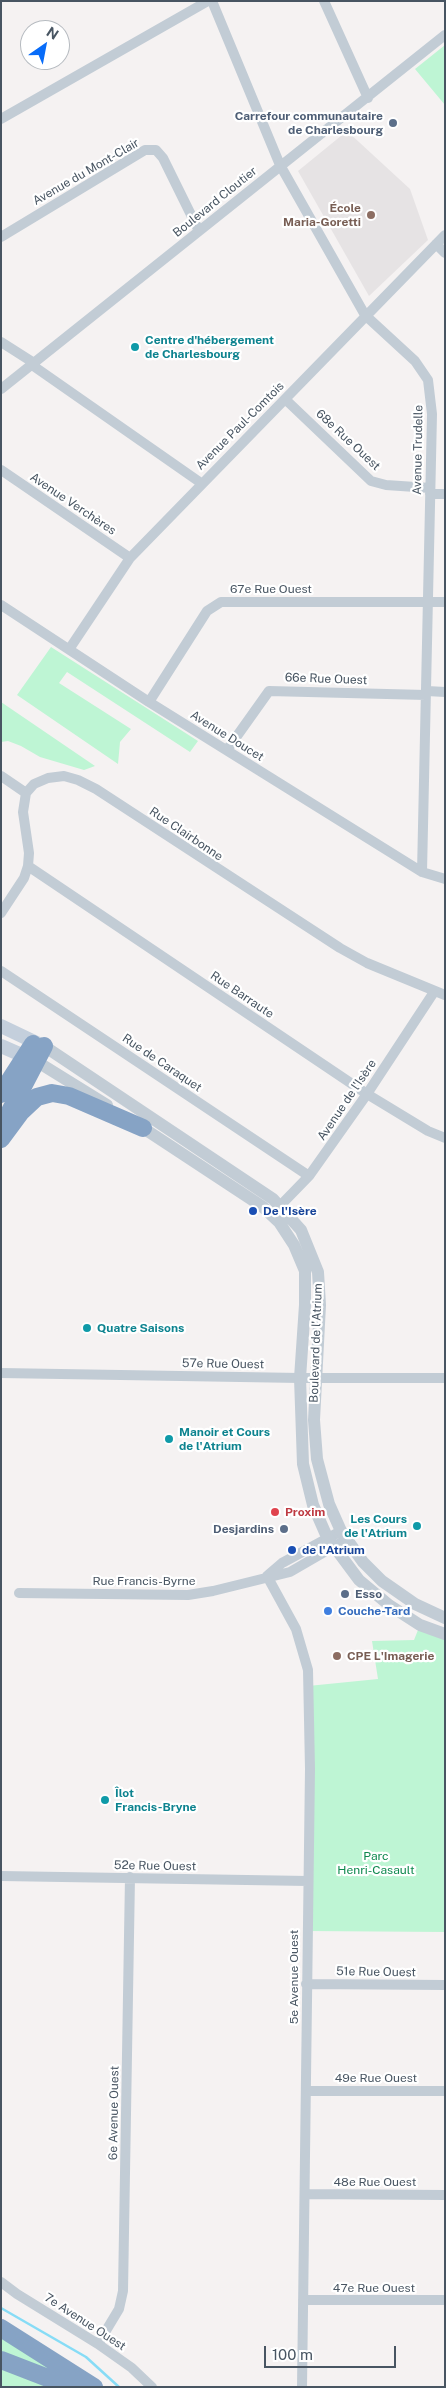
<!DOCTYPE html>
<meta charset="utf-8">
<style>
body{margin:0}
#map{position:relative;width:446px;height:2388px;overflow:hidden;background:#f5f2f2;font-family:"Public Sans",sans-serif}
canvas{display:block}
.frame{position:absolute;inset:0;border:2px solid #485562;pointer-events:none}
.north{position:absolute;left:20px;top:20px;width:50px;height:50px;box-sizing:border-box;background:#fff;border:1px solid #b6bbc0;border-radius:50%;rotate:33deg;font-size:14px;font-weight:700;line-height:20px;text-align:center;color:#485562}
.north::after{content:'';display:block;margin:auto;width:18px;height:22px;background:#086cf9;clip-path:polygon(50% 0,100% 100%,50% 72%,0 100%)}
.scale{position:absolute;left:264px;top:2346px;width:132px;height:22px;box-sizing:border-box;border:2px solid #485562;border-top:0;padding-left:6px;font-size:15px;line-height:18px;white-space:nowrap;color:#485562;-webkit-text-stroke:4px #fff;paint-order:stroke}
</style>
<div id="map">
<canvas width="446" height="2388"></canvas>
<div class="frame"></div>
<div class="north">N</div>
<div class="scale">100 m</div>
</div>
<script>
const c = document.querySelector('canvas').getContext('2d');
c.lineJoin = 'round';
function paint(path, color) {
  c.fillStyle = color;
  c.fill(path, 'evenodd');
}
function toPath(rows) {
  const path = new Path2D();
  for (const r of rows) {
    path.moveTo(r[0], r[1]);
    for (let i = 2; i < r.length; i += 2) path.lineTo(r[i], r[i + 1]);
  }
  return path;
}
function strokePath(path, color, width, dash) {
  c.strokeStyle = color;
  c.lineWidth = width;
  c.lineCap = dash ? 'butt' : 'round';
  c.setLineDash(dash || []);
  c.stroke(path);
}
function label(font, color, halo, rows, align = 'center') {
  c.font = font + ' "Public Sans",sans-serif';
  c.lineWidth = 4.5;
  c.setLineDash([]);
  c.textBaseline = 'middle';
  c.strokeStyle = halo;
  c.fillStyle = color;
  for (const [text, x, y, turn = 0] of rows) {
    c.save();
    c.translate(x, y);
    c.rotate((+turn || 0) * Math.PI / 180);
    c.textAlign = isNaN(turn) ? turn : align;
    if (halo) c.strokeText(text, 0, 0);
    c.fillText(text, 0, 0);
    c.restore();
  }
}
paint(toPath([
 [347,131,410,189,428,240,369,296,298,171]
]), '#e6e3e4');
paint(toPath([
 [445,45,445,105,415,69],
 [51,647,198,741,190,752,67,672,59,683,131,729,120,742,118,764,17,695],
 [1,702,95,766,84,770,40,757,21,746,8,741,1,742],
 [420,1625,445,1634,445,1932,307,1931,308,1686,378,1679,372,1641,414,1640],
 [1,2333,39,2357,56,2375,1,2353],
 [1,2367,55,2387,1,2387]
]), '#bef5d4');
strokePath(toPath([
 [1,2308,86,2357,119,2387]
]), '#87dcf6', 2.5);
strokePath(toPath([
 [212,1,280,165,365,315,415,361,428,380,432,414,422,872],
 [324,1,368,98],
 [1,119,208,1],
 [1,237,145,150,156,150,163,158,199,231],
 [436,244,445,253],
 [1,342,34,363],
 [32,365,201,483],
 [1,389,445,35],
 [285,399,371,481,386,485,430,488],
 [1,470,130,558],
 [430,494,445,494],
 [1,605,149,702,422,872,445,879],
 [70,648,130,558,445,235],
 [427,691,445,692],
 [149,702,207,611,221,602,445,602],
 [227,750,269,691,426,695],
 [1,776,26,793],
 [28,866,367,1094,428,1131,445,1138],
 [1,913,24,878,28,866,29,853,23,812,26,793,34,784,48,778,64,776,78,780,96,789,340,948,367,963,445,995],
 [1,971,309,1176],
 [275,1211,309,1176,367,1094,434,992],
 [1,1373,300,1378,445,1378],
 [268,1575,282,1563,341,1531],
 [267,1576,296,1629,308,1670,310,1769,302,2387],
 [19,1593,188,1595,213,1591,290,1572,347,1539],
 [1,1876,308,1881],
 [306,1984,445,1985],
 [307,2091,445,2091],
 [305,2194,445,2195],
 [1,2282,17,2294,98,2344,132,2368,152,2387],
 [303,2300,445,2300],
 [98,2344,119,2309,123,2291,130,1877]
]), '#c2ccd5', 10);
strokePath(toPath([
 [44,1046,273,1199,301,1230,318,1272,320,1305,314,1420,317,1459,329,1504,341,1531,363,1562,382,1581,415,1604,445,1618],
 [36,1061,107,1105],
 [137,1124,263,1207,279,1222,294,1245,305,1271,305,1305,300,1378,303,1464,313,1505,327,1537,359,1580,389,1605,420,1625,445,1634]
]), '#c2ccd5', 12);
strokePath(toPath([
 [1,1026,43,1046],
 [1,1046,33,1060]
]), '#c4cfdc', 14);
strokePath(toPath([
 [1,1094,33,1044],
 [5,1121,44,1046],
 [1,1139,21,1112,37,1097,52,1093,69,1096,143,1128],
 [1,2328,94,2387],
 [1,2360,71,2387]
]), '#86a3c5', 18);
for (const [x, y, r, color] of [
 [393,123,5,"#5c6f8a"],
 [371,215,5,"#8d6e63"],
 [135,347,5,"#0f9aa8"],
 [253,1211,5,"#1a4fb4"],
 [87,1328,5,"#0f9aa8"],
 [169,1439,5,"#0f9aa8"],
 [275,1512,5,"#e0444e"],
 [417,1526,5,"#0f9aa8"],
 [284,1529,5,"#5c6f8a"],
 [292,1550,5,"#1a4fb4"],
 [345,1594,5,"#5c6f8a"],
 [328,1611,5,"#3f7fe0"],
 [337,1656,5,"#8d6e63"],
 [105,1800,5,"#0f9aa8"]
]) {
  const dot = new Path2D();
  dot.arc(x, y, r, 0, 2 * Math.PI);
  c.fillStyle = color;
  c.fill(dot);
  strokePath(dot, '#fff', 2);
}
label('bold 12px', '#4e5e75', '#fff', [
 ["Carrefour communautaire",383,116],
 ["de Charlesbourg",383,130],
 ["Desjardins",274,1529],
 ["Esso",355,1594,"left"]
], 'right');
label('12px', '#485562', '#fff', [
 ["Avenue du Mont-Clair",86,172,-30],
 ["Boulevard Cloutier",215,202,-39],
 ["Avenue Paul-Comtois",240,426,-45],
 ["68e Rue Ouest",348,440,43],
 ["Avenue Trudelle",418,450,-89],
 ["Avenue Verchères",73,504,34],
 ["67e Rue Ouest",271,589],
 ["66e Rue Ouest",326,679,2],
 ["Avenue Doucet",227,736,32],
 ["Rue Clairbonne",186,834,34],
 ["Rue Barraute",242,995,34],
 ["Rue de Caraquet",162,1063,34],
 ["Avenue de l'Isère",347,1100,-56],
 ["Boulevard de l'Atrium",316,1343,-88],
 ["57e Rue Ouest",223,1364,1],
 ["Rue Francis-Byrne",144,1581],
 ["52e Rue Ouest",155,1866,1],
 ["51e Rue Ouest",376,1972,1],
 ["5e Avenue Ouest",294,1977,-90],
 ["49e Rue Ouest",376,2078],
 ["6e Avenue Ouest",114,2113,-89],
 ["48e Rue Ouest",375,2182],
 ["47e Rue Ouest",374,2288],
 ["7e Avenue Ouest",85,2322,33]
]);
label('bold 12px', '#785e54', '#fff', [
 ["École",361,208],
 ["Maria-Goretti",361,222],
 ["CPE L'Imagerie",347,1656,"left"]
], 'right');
label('bold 12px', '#0d838f', '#fff', [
 ["Centre d'hébergement",145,340],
 ["de Charlesbourg",145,354],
 ["Quatre Saisons",97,1328],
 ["Manoir et Cours",179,1432],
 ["de l'Atrium",179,1446],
 ["Les Cours",407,1519,"right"],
 ["de l'Atrium",407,1533,"right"],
 ["Îlot",115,1793],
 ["Francis-Bryne",115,1807]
], 'left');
label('bold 12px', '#164399', '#fff', [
 ["De l'Isère",263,1211],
 ["de l'Atrium",302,1550]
], 'left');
label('bold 12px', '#be3a42', '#fff', [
 ["Proxim",285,1512]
], 'left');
label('bold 12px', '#366cbe', '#fff', [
 ["Couche-Tard",338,1611]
], 'left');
label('12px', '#0e884e', '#fff', [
 ["Parc",376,1856],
 ["Henri-Casault",376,1870]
]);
</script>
